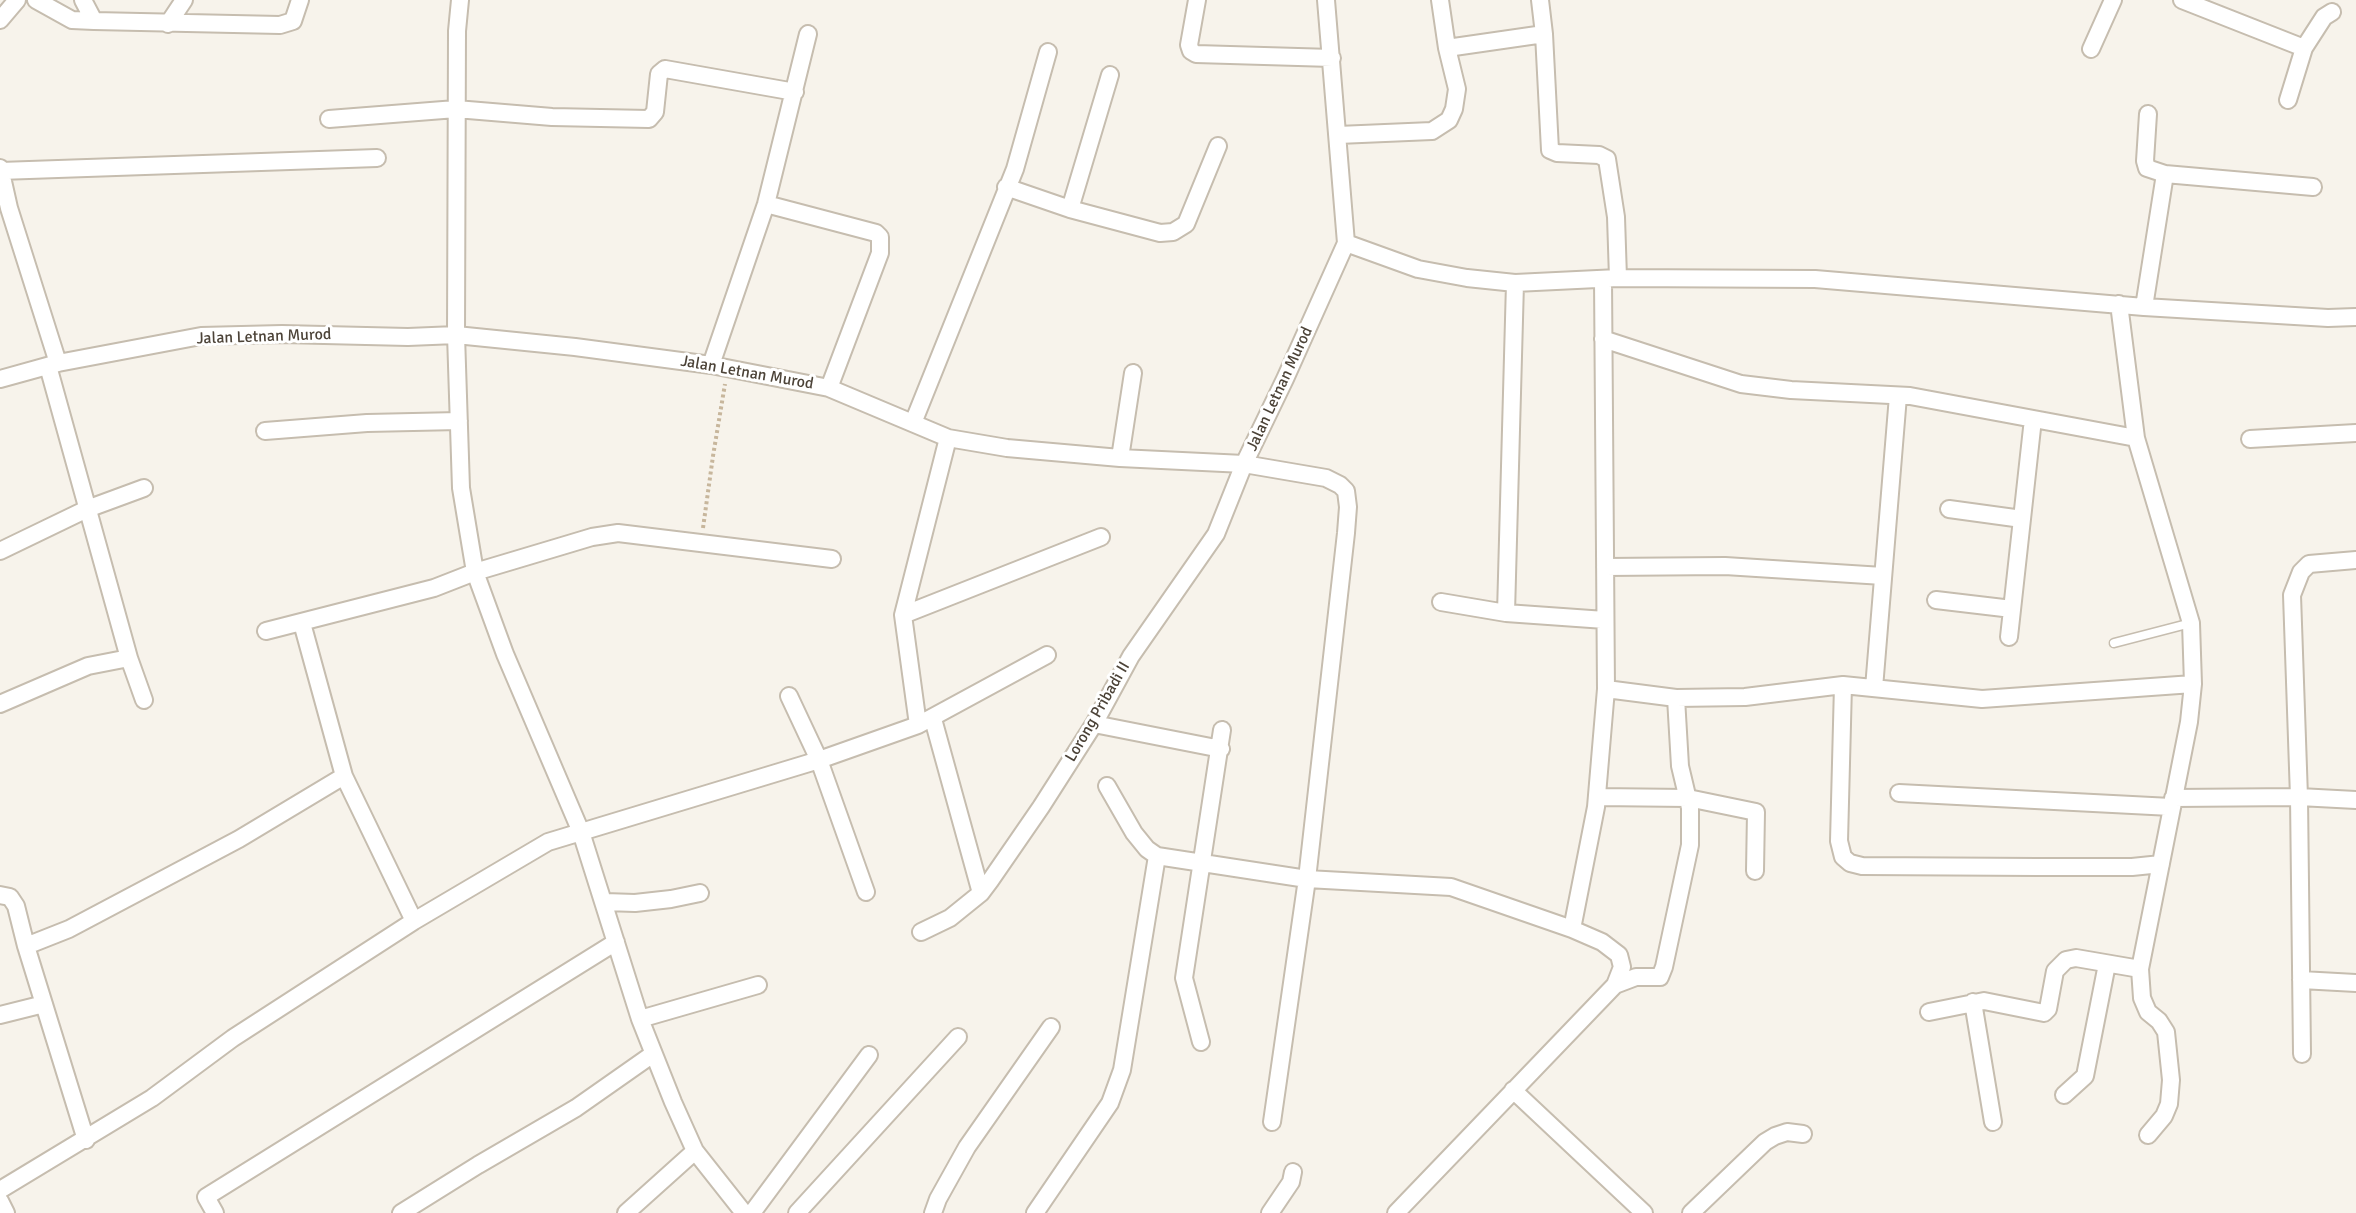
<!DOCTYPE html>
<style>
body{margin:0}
canvas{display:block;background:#f7f3eb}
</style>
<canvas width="2356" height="1213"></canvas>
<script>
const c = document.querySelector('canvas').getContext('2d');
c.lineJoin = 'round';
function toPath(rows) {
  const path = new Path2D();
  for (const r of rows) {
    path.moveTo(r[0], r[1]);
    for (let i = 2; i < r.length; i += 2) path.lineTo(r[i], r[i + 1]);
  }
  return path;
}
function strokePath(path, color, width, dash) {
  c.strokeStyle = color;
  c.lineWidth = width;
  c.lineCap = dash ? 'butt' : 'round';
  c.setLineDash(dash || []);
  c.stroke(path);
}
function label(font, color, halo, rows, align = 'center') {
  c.font = font + ' Signika,sans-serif';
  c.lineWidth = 6;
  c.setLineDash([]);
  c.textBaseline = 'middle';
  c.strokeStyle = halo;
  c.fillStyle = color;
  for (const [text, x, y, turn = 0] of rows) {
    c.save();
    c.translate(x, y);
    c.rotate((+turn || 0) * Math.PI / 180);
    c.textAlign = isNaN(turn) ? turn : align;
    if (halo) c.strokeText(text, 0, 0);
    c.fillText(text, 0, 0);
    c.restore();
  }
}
const lane = toPath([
 [2114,643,2191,623]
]);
const street = toPath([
 [36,0,72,20,94,21],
 [83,0,94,21,280,25,293,21,300,0],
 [460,0,457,31,456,335,461,488,475,572,505,654,581,832,640,1019,673,1102,695,1151,744,1213],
 [1197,0,1189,45,1191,51,1196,54,1332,58],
 [1326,0,1346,243,1418,269,1467,278,1515,283,1618,278,1815,279,2144,307,2328,318,2356,317],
 [1540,0,1544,34,1550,150,1557,153,1599,155,1607,159,1616,217,1618,278],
 [2182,0,2304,48],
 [0,20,17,0],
 [168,24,184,0],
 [1447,48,1544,34],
 [2091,49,2113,0],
 [2288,100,2304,48,2324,17,2332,12],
 [2148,114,2145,161,2147,168,2165,174,2313,187],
 [329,119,456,109,552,117,649,119,655,112,659,74,665,69,795,92],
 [1338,135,1432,131,1449,120,1454,109,1457,89,1447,48,1440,0],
 [0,168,9,208,58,363],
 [0,171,377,158],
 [1006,187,1070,209,1160,233,1173,232,1186,224,1218,146],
 [766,204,876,233,880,237,880,253,829,388],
 [1070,209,1110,75],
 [1515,283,1506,613,1605,620],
 [2119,304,2136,438,2191,623,2193,684,2189,722,2140,969,2142,998,2148,1012,2159,1021,2166,1032,2171,1080,2169,1104,2164,1116,2148,1135],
 [2144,307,2165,174],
 [1603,339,1741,384,1791,390,1910,396,2136,438],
 [711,365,766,204,808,34],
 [48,366,129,658],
 [0,379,58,363,201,336,282,334,408,337,456,335,575,347,711,365,829,388,948,438,1007,448,1120,458,1244,464,1285,379,1346,243],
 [913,423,1015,169,1048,52],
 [265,431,367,423,459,421],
 [2250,439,2356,433],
 [1120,458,1133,373],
 [1949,509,2022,519],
 [0,551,87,509,144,488],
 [1605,567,1725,566,1883,576],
 [1936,600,2012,609],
 [1441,602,1506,613],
 [903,615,1101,537],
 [302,623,344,776,414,921],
 [266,631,434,588,475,572,562,546,592,537,618,533,832,559],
 [2009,637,2033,419],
 [1843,685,1839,841,1843,857,1850,863,1862,866,2037,867,2132,867,2161,864],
 [1874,688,1898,396],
 [1606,689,1676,698,1745,697,1843,685,1982,699,2193,684],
 [789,696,819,760,866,892],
 [0,704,88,666,129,658,144,700],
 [933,719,981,893],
 [1094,724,1221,749],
 [918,725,903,615,948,438],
 [1107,786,1134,833,1147,849,1157,856,1307,879,1451,887,1572,929,1602,942,1619,955,1622,967,1615,985,1396,1213],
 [1899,793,2171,807],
 [1597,797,1688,798,1756,812,1755,871],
 [2173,798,2299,797,2356,800],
 [0,895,10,897,16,906,26,946,86,1140],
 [605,902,635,903,671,899,700,893],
 [1572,929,1596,807,1606,689,1603,279],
 [921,932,950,918,981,893,990,881,1041,807,1094,724,1131,656,1216,534,1244,464,1326,478,1340,485,1346,491,1348,507,1346,533,1307,879,1272,1122],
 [26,946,69,929,239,839,344,776],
 [2301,980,2356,983],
 [1615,985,1636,977,1660,977,1664,967,1690,845,1690,808,1680,766,1676,698],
 [1973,1002,1993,1122],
 [1929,1012,1984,1001,2044,1013,2048,1009,2055,971,2066,960,2076,958,2140,969],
 [0,1015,44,1004],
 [640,1019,758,985],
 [1201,1042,1184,978,1222,730],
 [2302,1054,2299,797,2292,595,2301,572,2309,564,2356,560],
 [1513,1090,1644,1213],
 [2064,1095,2085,1076,2107,964],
 [0,1190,152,1098,233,1038,414,921,548,842,819,760,918,725,1047,655],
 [0,1201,6,1213],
 [215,1213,206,1197,616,942],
 [401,1213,478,1165,576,1108,653,1054],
 [626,1213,695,1151],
 [752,1213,869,1055],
 [797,1213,958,1037],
 [933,1213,938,1199,967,1147,1051,1027],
 [1035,1213,1110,1103,1122,1070,1157,856],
 [1270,1213,1291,1182,1293,1172],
 [1691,1213,1765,1142,1775,1136,1787,1132,1803,1134]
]);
strokePath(lane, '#c6bdaf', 11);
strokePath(street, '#c6bdaf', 20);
strokePath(toPath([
 [703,528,713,456,725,384]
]), '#c7b69c', 4, [3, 3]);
strokePath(lane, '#fff', 8);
strokePath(street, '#fff', 16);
label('16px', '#4c4338', '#fff', [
 ["Jalan Letnan Murod",264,337,-2],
 ["Jalan Letnan Murod",747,373,10],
 ["Jalan Letnan Murod",1280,389,-65],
 ["Lorong Pribadi II",1098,712,-60]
]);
</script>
